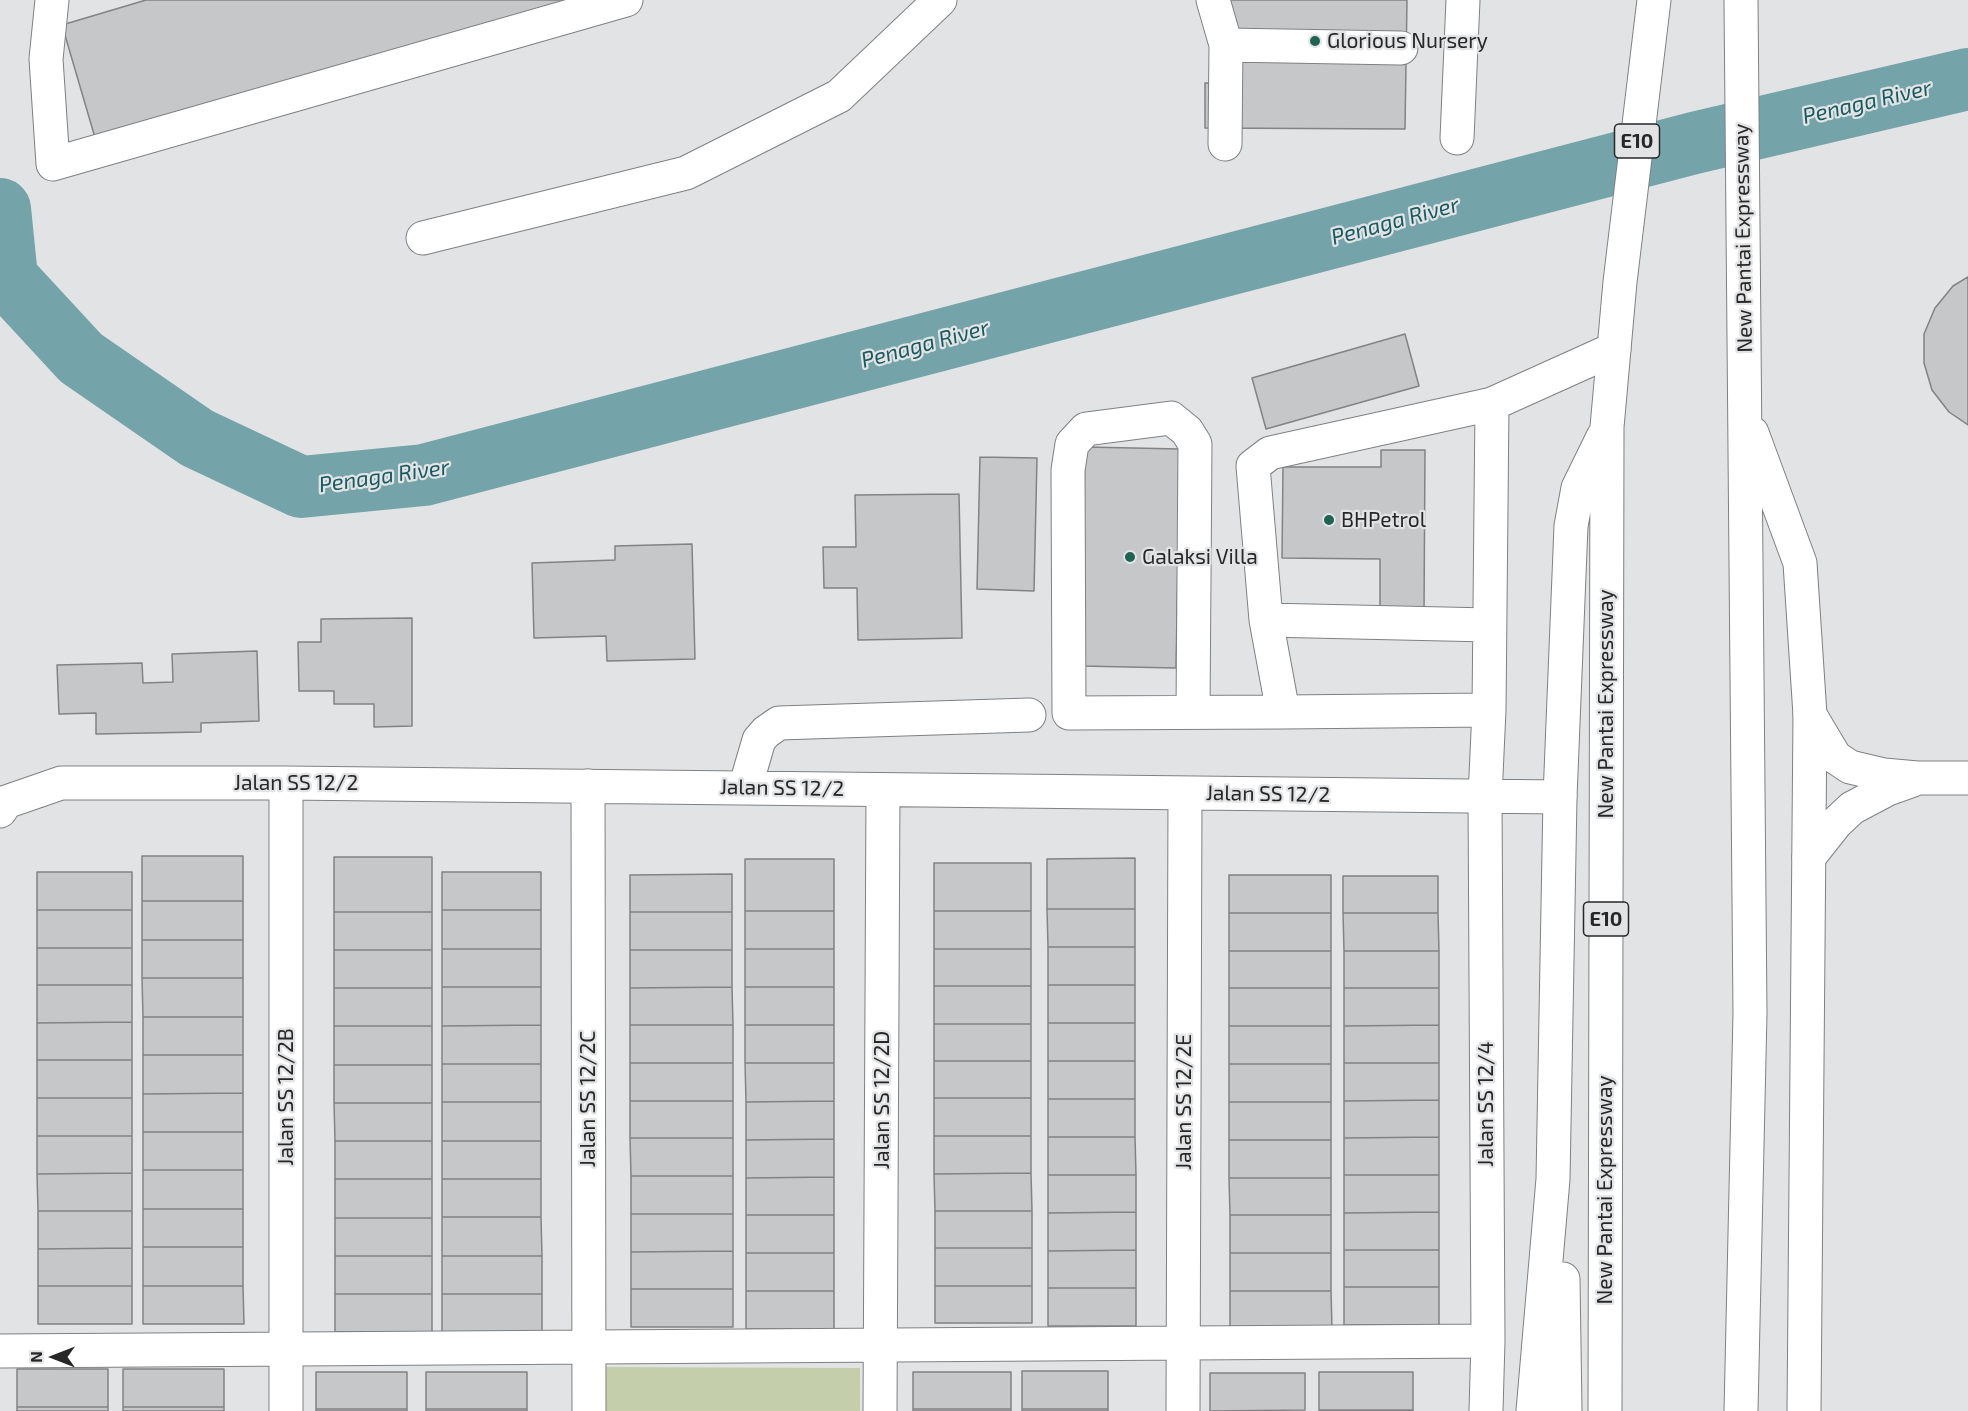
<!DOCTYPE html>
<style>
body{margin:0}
#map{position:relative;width:1968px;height:1411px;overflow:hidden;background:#e2e3e5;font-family:"Exo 2",sans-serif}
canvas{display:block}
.north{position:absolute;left:24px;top:1327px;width:60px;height:60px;-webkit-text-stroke:4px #e2e3e5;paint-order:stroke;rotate:270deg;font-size:16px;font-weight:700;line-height:24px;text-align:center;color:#272728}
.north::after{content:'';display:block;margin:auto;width:21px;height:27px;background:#272728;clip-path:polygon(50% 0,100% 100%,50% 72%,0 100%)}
</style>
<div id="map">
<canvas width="1968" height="1411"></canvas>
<div class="north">N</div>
</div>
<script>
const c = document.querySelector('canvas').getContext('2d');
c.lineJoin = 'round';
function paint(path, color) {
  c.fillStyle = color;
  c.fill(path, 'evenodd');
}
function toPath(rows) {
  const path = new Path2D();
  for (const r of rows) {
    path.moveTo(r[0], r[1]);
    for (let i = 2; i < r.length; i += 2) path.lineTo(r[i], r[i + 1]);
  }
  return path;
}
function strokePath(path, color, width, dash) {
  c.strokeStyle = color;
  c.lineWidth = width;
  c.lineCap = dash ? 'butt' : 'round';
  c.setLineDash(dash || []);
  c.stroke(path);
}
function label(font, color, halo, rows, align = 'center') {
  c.font = font + ' "Exo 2",sans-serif';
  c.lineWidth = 4.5;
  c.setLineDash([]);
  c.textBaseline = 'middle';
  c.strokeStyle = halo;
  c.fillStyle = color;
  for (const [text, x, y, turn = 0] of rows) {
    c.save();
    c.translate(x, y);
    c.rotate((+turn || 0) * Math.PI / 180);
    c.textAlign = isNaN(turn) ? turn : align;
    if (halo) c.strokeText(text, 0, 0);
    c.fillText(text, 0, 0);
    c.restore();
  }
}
paint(toPath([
 [606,1367,860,1368,860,1411,606,1411]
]), '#c5ceab');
strokePath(toPath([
 [0,209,7,278,81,358,197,438,301,487,424,475,1694,143,1968,79]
]), '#74a3a9', 62);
const building = toPath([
 [146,0,576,0,96,141,62,25,146,0],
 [1223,0,1407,0,1405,129,1205,128,1205,83,1222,83,1223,0],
 [1968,277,1968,425,1949,412,1932,390,1924,363,1924,334,1935,308,1953,286,1968,277],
 [1405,334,1419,386,1266,429,1252,378,1405,334],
 [1085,447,1180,449,1176,668,1081,666,1085,447],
 [1381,450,1425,450,1424,615,1380,615,1380,559,1282,558,1283,467,1381,467,1381,450],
 [980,457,1037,458,1034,591,977,589,980,457],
 [959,494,962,638,858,640,857,588,824,588,823,547,856,547,855,495,959,494],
 [692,544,695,659,607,661,606,636,534,638,532,563,615,560,615,546,692,544],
 [412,618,412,726,374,727,374,704,334,704,334,691,299,691,298,642,321,642,321,619,412,618],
 [257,651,259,721,201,723,201,732,96,734,96,713,59,714,57,665,142,663,143,683,173,682,172,654,257,651],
 [142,856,243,856,243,901,142,901,142,856],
 [334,857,432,857,432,912,334,912,334,857],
 [1135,858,1135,909,1047,909,1047,859,1135,858],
 [745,859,834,859,834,911,745,911,745,859],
 [934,863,1031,863,1031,911,934,911,934,863],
 [37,872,132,872,132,910,37,910,37,872],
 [442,872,541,872,541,910,442,910,442,872],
 [732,874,732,912,630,912,630,875,732,874],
 [1229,875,1331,875,1331,913,1229,913,1229,875],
 [1343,876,1438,876,1438,913,1343,913,1343,876],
 [142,901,243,901,243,940,142,940,142,901],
 [1047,909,1135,909,1135,947,1048,947,1047,909],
 [37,910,132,910,132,948,37,948,37,910],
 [442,910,541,910,541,949,442,949,442,910],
 [745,911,834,911,834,949,745,949,745,911],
 [934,911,1031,911,1031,949,934,949,934,911],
 [334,912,432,912,432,950,334,950,334,912],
 [630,912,732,912,732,950,630,950,630,912],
 [1229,913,1331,913,1331,951,1229,951,1229,913],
 [1343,913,1438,913,1439,951,1344,951,1343,913],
 [142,940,243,940,243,978,142,978,142,940],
 [1048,947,1135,947,1135,985,1048,985,1048,947],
 [37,948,132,948,132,985,37,985,37,948],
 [442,949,541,949,541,987,442,987,442,949],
 [745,949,834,949,834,987,745,987,745,949],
 [934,949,1031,949,1031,986,934,986,934,949],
 [334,950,432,950,432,988,334,988,334,950],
 [630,950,732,950,732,987,630,988,630,950],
 [1229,951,1331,951,1331,988,1229,988,1229,951],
 [1344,951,1439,951,1439,988,1344,988,1344,951],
 [142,978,243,978,243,1017,143,1017,142,978],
 [37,985,132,985,132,1022,37,1023,37,985],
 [1048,985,1135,985,1135,1023,1048,1023,1048,985],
 [934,986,1031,986,1031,1024,934,1024,934,986],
 [442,987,541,987,541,1025,442,1026,442,987],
 [732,987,733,1025,630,1025,630,988,732,987],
 [745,987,834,987,834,1025,745,1025,745,987],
 [334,988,432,988,432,1026,334,1026,334,988],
 [1229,988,1331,988,1331,1026,1229,1026,1229,988],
 [1344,988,1439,988,1439,1025,1344,1026,1344,988],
 [143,1017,243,1017,243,1055,143,1055,143,1017],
 [132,1022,132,1060,37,1060,37,1023,132,1022],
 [1048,1023,1135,1023,1135,1061,1048,1061,1048,1023],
 [934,1024,1031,1024,1031,1061,934,1061,934,1024],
 [541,1025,541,1064,442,1064,442,1026,541,1025],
 [630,1025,733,1025,733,1063,630,1063,630,1025],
 [745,1025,834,1025,834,1063,745,1063,745,1025],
 [1439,1025,1439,1063,1344,1063,1344,1026,1439,1025],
 [334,1026,432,1026,432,1065,334,1065,334,1026],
 [1229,1026,1331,1026,1331,1064,1229,1064,1229,1026],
 [143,1055,243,1055,243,1093,143,1094,143,1055],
 [37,1060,132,1060,132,1098,37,1098,37,1060],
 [934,1061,1031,1061,1031,1098,934,1098,934,1061],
 [1048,1061,1135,1061,1135,1099,1048,1099,1048,1061],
 [630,1063,733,1063,733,1101,630,1101,630,1063],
 [745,1063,834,1063,834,1101,746,1102,745,1063],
 [1344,1063,1439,1063,1439,1100,1344,1101,1344,1063],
 [442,1064,541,1064,541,1102,442,1102,442,1064],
 [1229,1064,1331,1064,1331,1102,1229,1102,1229,1064],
 [334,1065,432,1065,432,1103,334,1103,334,1065],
 [243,1093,243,1132,143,1132,143,1094,243,1093],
 [37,1098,132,1098,132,1136,37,1136,37,1098],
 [934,1098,1031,1098,1031,1136,934,1136,934,1098],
 [1048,1099,1135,1099,1135,1137,1048,1137,1048,1099],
 [1439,1100,1439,1137,1344,1138,1344,1101,1439,1100],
 [630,1101,733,1101,733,1138,630,1138,630,1101],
 [834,1101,834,1139,746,1140,746,1102,834,1101],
 [442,1102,541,1102,541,1141,442,1141,442,1102],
 [1229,1102,1331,1102,1331,1140,1229,1140,1229,1102],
 [334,1103,432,1103,432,1141,335,1141,334,1103],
 [143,1132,243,1132,243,1170,143,1170,143,1132],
 [37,1136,132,1136,132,1173,37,1174,37,1136],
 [934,1136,1031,1136,1031,1173,934,1174,934,1136],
 [1048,1137,1135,1137,1136,1175,1048,1175,1048,1137],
 [1439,1137,1439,1175,1344,1175,1344,1138,1439,1137],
 [630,1138,733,1138,733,1176,631,1176,630,1138],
 [834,1139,834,1177,746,1178,746,1140,834,1139],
 [1229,1140,1331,1140,1331,1178,1229,1178,1229,1140],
 [335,1141,432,1141,432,1179,335,1179,335,1141],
 [442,1141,541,1141,541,1179,442,1179,442,1141],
 [143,1170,243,1170,243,1209,143,1209,143,1170],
 [132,1173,132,1211,38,1211,37,1174,132,1173],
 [1031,1173,1032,1211,935,1211,934,1174,1031,1173],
 [1048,1175,1136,1175,1136,1212,1048,1213,1048,1175],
 [1344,1175,1439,1175,1439,1212,1344,1213,1344,1175],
 [631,1176,733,1176,733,1214,631,1214,631,1176],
 [834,1177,834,1215,746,1215,746,1178,834,1177],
 [1229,1178,1331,1178,1331,1215,1230,1215,1229,1178],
 [335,1179,432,1179,432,1218,335,1218,335,1179],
 [442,1179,541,1179,541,1217,442,1217,442,1179],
 [143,1209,243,1209,243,1247,143,1247,143,1209],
 [38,1211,132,1211,132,1248,38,1249,38,1211],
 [935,1211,1032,1211,1032,1248,935,1248,935,1211],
 [1136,1212,1136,1250,1048,1251,1048,1213,1136,1212],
 [1439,1212,1439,1250,1344,1250,1344,1213,1439,1212],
 [631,1214,733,1214,733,1251,631,1252,631,1214],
 [746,1215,834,1215,834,1253,746,1253,746,1215],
 [1230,1215,1331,1215,1331,1253,1230,1253,1230,1215],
 [442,1217,541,1217,542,1256,442,1256,442,1217],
 [335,1218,432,1218,432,1256,335,1256,335,1218],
 [143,1247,243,1247,243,1286,143,1286,143,1247],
 [132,1248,132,1286,38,1286,38,1249,132,1248],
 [935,1248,1032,1248,1032,1286,935,1286,935,1248],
 [1136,1250,1136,1288,1048,1288,1048,1251,1136,1250],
 [1344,1250,1439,1250,1439,1287,1344,1287,1344,1250],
 [733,1251,733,1289,631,1289,631,1252,733,1251],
 [746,1253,834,1253,834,1291,746,1291,746,1253],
 [1230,1253,1331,1253,1331,1291,1230,1291,1230,1253],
 [335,1256,432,1256,432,1294,335,1294,335,1256],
 [442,1256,542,1256,542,1294,442,1294,442,1256],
 [38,1286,132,1286,132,1324,38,1324,38,1286],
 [143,1286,243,1286,244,1324,143,1324,143,1286],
 [935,1286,1032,1286,1032,1323,935,1323,935,1286],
 [1344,1287,1439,1287,1439,1325,1344,1325,1344,1287],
 [1048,1288,1136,1288,1136,1326,1048,1326,1048,1288],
 [631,1289,733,1289,733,1327,631,1327,631,1289],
 [746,1291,834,1291,834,1329,746,1329,746,1291],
 [1230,1291,1331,1291,1332,1329,1230,1329,1230,1291],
 [335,1294,432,1294,432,1332,335,1332,335,1294],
 [442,1294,542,1294,542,1332,442,1332,442,1294],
 [17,1369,108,1369,108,1407,17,1407,17,1369],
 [123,1369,224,1369,224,1407,123,1407,123,1369],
 [1022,1371,1108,1371,1108,1409,1022,1409,1022,1371],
 [316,1372,407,1372,407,1409,316,1409,316,1372],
 [426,1372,527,1372,527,1409,426,1409,426,1372],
 [913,1372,1011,1372,1011,1409,913,1409,913,1372],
 [1319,1372,1413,1372,1413,1410,1319,1410,1319,1372],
 [1210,1373,1305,1373,1305,1410,1210,1411,1210,1373],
 [17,1407,108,1407,108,1411,17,1411,17,1407],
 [123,1407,224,1407,224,1411,123,1411,123,1407],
 [316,1409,407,1409,407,1411,316,1411,316,1409],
 [426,1409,527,1409,527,1411,426,1411,426,1409],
 [913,1409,1011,1409,1011,1411,913,1411,913,1409],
 [1022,1409,1108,1409,1108,1411,1022,1411,1022,1409],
 [1319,1410,1413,1410,1413,1411,1319,1411,1319,1410]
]);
paint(building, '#c6c7c9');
strokePath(building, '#838385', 1.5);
const minor = toPath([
 [52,0,46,59,53,164,626,0],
 [1213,0,1226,45],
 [1457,138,1463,0],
 [1225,144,1226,45,1401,48],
 [423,238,686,173,839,96,940,0],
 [1266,620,1489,625],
 [1193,712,1195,444,1187,431,1171,418,1086,429,1072,444,1068,470,1069,713,1283,712,1489,710],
 [1283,712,1266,620,1253,466,1270,453,1492,404,1614,349],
 [1810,715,1835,757,1850,767,1884,775,1917,778,1968,778],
 [286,783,286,1411],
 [588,786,589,1411],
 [745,788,759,740,766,732,779,723,1029,715],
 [0,811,6,802,61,783,286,783,1560,797],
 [1809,857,1836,823,1852,808,1888,789,1913,780],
 [0,1351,1488,1341],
 [880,1411,883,790],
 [1183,1411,1185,793],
 [1486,1411,1488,1341,1485,797,1489,710,1492,404]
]);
const highway = toPath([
 [1741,0,1750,1013,1741,1411],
 [1752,433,1800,563,1810,715,1804,1411],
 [1563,1279,1565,1411],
 [1533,1411,1553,1179,1560,797,1571,526,1578,488,1603,437],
 [1605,1411,1607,427,1620,282,1654,0]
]);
strokePath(minor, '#7f8082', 35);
strokePath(highway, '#7f8082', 35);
strokePath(minor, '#fff', 33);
strokePath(highway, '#fff', 33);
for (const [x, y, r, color] of [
 [1315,41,6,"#216353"],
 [1329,520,6,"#216353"],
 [1130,557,6,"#216353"]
]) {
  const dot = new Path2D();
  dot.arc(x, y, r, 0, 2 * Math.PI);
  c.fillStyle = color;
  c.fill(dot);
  strokePath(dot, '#e2e3e5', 2);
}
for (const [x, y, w] of [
 [1637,141,45],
 [1606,919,45]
]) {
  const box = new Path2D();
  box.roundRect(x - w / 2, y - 17, w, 34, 4.5);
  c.fillStyle = '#e2e3e5';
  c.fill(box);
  strokePath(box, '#272728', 1.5);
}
label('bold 20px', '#272728', null, [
 ["E10",1637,141],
 ["E10",1606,919]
]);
label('21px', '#272728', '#e2e3e5', [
 ["Glorious Nursery",1327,41],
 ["BHPetrol",1341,520],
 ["Galaksi Villa",1142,557]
], 'left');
label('21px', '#272728', '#e2e3e5', [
 ["New Pantai Expressway",1743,238,-91],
 ["New Pantai Expressway",1606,704,-90],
 ["Jalan SS 12/2",296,783],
 ["Jalan SS 12/2",782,788,1],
 ["Jalan SS 12/2",1268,794,1],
 ["Jalan SS 12/2B",286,1097,-90],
 ["Jalan SS 12/2C",588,1099,-90],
 ["Jalan SS 12/2D",882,1100,-90],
 ["Jalan SS 12/2E",1184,1102,-90],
 ["Jalan SS 12/4",1486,1104,-90],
 ["New Pantai Expressway",1605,1190,-90]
]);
label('italic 22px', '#185a61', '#e2e3e5', [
 ["Penaga River",1867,102,-13],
 ["Penaga River",1395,221,-15],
 ["Penaga River",925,344,-15],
 ["Penaga River",384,476,-8]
]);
</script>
